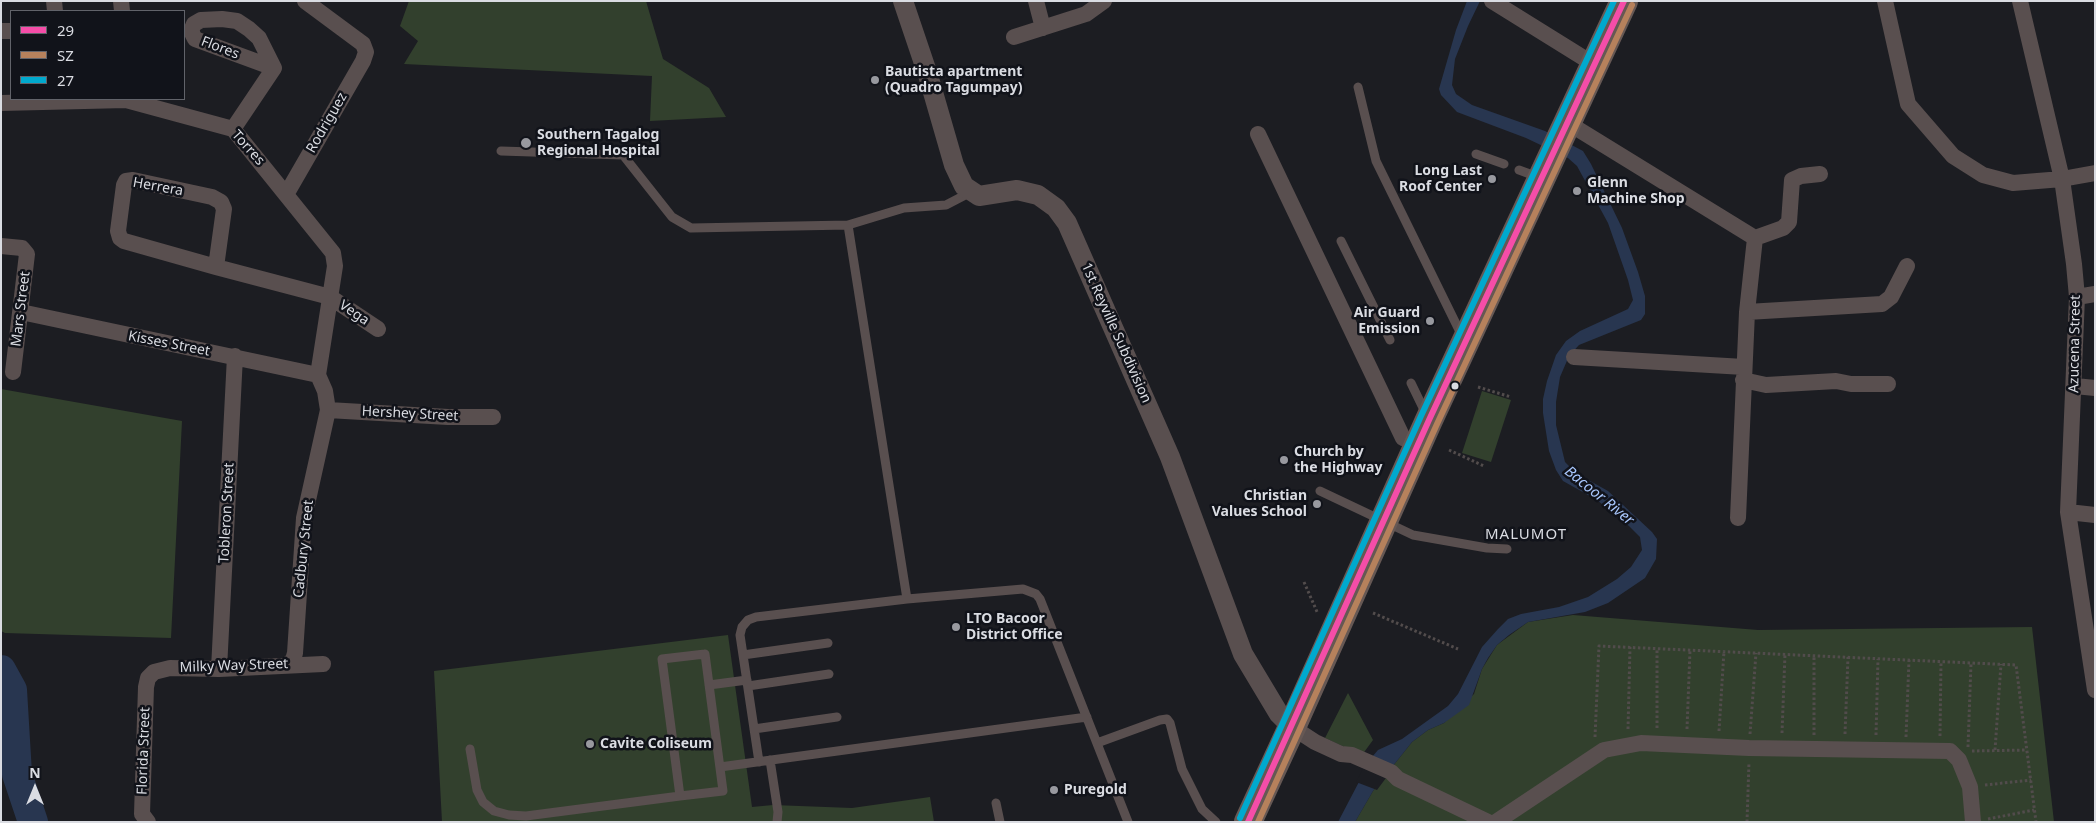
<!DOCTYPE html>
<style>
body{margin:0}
#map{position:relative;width:2096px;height:823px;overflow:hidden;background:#1c1d22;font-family:"Noto Sans",sans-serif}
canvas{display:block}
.frame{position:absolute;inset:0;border:2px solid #dadce2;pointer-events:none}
.legend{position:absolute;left:10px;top:10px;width:175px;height:90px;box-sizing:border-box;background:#11131a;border:1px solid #61636a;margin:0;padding:6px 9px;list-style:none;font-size:15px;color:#dadce2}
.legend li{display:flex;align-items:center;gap:10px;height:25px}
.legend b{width:25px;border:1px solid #61636a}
.north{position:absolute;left:10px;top:763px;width:50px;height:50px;-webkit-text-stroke:4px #11131a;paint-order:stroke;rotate:0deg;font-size:14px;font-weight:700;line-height:20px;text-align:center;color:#dadce2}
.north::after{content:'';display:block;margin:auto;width:18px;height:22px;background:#dadce2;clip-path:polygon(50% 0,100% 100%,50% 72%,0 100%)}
</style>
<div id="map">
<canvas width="2096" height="823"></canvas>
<div class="frame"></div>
<ul class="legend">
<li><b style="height:6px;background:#f54da8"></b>29</li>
<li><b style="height:6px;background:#b6815c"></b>SZ</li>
<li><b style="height:6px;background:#00a9ce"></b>27</li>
</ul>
<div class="north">N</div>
</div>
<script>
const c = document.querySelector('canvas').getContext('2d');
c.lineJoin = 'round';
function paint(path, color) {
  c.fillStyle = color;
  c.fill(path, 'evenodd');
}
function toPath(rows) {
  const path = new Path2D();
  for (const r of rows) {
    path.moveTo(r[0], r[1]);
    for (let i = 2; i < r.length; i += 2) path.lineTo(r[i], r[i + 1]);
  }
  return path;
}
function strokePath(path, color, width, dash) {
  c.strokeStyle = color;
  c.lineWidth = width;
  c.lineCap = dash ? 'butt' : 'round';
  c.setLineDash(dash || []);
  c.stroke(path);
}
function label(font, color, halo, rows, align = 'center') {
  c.font = font + ' "Noto Sans",sans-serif';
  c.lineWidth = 5;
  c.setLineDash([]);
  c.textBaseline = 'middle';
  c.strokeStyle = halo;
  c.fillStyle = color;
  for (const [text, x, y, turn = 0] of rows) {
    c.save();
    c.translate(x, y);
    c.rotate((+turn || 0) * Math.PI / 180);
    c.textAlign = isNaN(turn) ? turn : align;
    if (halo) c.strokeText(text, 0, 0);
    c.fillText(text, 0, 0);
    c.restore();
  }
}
paint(toPath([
 [409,1,646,1,663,59,709,88,726,117,650,121,652,76,404,64,418,41,400,26],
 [1,389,182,421,171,638,5,633,1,631],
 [1482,391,1511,400,1491,462,1462,453],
 [1573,615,1758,630,2032,627,2054,822,1355,822,1373,791,1412,742,1428,730,1444,723,1474,694,1482,669,1497,645,1528,622],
 [728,635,752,807,773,805,852,808,930,797,934,822,442,822,434,671],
 [1348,693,1373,740,1362,755,1325,738]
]), '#32402d');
paint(toPath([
 [1467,1,1480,1,1468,26,1455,59,1452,85,1456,94,1472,105,1545,131,1583,151,1591,164,1622,228,1638,272,1645,296,1645,314,1641,320,1579,345,1569,356,1560,377,1556,402,1556,425,1565,462,1576,473,1608,491,1652,532,1657,539,1656,559,1645,578,1608,603,1585,612,1528,622,1509,635,1497,645,1488,658,1482,669,1469,705,1444,723,1428,730,1412,742,1373,791,1355,822,1338,822,1372,757,1378,750,1402,739,1448,706,1458,694,1482,647,1498,629,1508,619,1521,614,1559,607,1588,597,1617,579,1631,567,1642,550,1640,537,1629,526,1597,500,1563,481,1556,470,1549,451,1543,413,1543,399,1547,381,1556,355,1566,341,1580,331,1628,309,1633,300,1628,280,1608,223,1577,166,1568,158,1526,138,1457,112,1441,95,1439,89,1456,30]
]), '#283650');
paint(toPath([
 [1369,757,1395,766,1377,790,1356,782]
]), '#1c1d22');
strokePath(toPath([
 [1,670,12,690,17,774,33,822]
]), '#283650', 30);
strokePath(toPath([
 [1478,387,1511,397],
 [1449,450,1484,466],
 [1304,582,1318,614],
 [1373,613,1458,649],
 [1657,728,1657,648],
 [1628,729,1630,647],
 [1687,729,1690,650],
 [1719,731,1724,651],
 [1782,733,1785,654],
 [1750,734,1756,653],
 [1845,734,1848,657],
 [1814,735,1814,656],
 [1876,735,1878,659],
 [1940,736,1941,661],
 [1595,737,1599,646,2016,665,2036,822],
 [1906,737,1909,660],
 [1968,747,1971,663],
 [1995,750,2001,664],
 [1972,751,2027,750],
 [1985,785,2031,780],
 [1988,819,2034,810],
 [1747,822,1749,762]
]), '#524c4c', 3, [2.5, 2.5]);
strokePath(toPath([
 [1358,87,1376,161,1462,336],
 [501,151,623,155,672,217,691,228,848,225,904,208,946,205,971,192],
 [1476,154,1504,164],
 [1519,170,1538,177],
 [848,225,907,599],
 [1341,241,1390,340],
 [1411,383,1426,414],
 [1320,491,1413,535,1487,548,1507,549],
 [705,654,723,791,680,796,662,659,705,654],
 [743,655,828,643],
 [709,685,747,680],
 [748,686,829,674],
 [754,729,837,717],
 [1097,743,1160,720,1167,719,1170,723,1182,769,1202,809,1216,822],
 [470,749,477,790,483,802,494,811,509,815,526,816,680,796],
 [770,760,778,812,777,822],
 [759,762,740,635,742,627,748,620,756,617,907,599,1023,589,1036,594,1040,599,1128,822],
 [720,767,1087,717],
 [996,803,1000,822]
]), '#594f4f', 9);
strokePath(toPath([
 [54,1,55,11],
 [121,1,122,11],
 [1036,1,1043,28],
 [1492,1,1595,65],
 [1885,1,1908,104,1953,156,1983,175,2013,183,2062,179,2095,173],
 [2020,1,2062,179,2074,264,2077,297,2068,512,2095,690],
 [222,19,237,21,249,29,259,38,274,68,195,39,191,31,194,24,201,20,222,19],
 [1,31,11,31],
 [1014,37,1086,14,1104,1],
 [1,103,126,100,233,129,333,253,335,266,318,375],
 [1568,123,1755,238,1783,228,1789,222,1792,180,1801,176,1820,174],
 [233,129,274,68],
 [1258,134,1403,438,1419,444],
 [287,193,363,61,366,52,363,44,305,1],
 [1,246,22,248,27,254,13,372],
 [216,267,224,209,221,202,212,197,133,180,126,181,124,185,118,231,120,238,124,241,216,267,330,297,378,329],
 [2077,297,2095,294],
 [21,312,318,375],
 [1747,312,1882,304,1891,297,1907,266],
 [1574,357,1744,367],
 [1743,380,1766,385,1836,381,1851,384,1888,384],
 [2075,386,2095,388],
 [328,410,448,417,493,417],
 [2068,512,2095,515],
 [1738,518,1747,312,1755,238],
 [288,664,293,660,295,653,304,518,328,410,325,391,318,375],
 [219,669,235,356],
 [1292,727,1315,742,1341,754,1352,755,1391,772,1398,779,1488,822],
 [148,822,142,814,146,687,148,678,154,672,170,668,219,669,323,664],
 [1496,822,1604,750,1641,743,1749,748,1950,751,1959,760,1970,787,1973,822]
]), '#594f4f', 16);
strokePath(toPath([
 [903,1,928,75,954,165,964,186,979,196,1017,190,1038,195,1056,208,1067,223,1170,457,1243,654,1279,714,1292,727]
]), '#594f4f', 20);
strokePath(toPath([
 [1248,822,1292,727,1429,420,1624,1]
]), '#665854', 28);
strokePath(toPath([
 [1248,822,1429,420,1624,1]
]), '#f54da8', 6);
strokePath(toPath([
 [1258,822,1437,424,1632,5]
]), '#b6815c', 6);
strokePath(toPath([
 [1240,818,1421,416,1614,1]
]), '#00a9ce', 6);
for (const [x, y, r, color] of [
 [875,80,5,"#98999f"],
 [526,143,6,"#98999f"],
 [1492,179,5,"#98999f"],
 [1577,191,5,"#98999f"],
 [1430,321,5,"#98999f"],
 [1455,386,4.5,"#dadce2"],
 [1284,460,5,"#98999f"],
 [1317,504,5,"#98999f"],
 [956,627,5,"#98999f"],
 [590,744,5,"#98999f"],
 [1054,790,5,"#98999f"]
]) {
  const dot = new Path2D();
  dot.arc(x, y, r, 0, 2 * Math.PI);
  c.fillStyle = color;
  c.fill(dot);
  strokePath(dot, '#11131a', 2);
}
label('14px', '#dadce2', '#11131a', [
 ["Flores",220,48,21],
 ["Rodriguez",327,123,-60],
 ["Torres",248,148,48],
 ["Herrera",158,187,10],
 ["Mars Street",21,309,-83],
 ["Vega",354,313,34],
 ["1st Reyville Subdivision",1116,333,66],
 ["Kisses Street",169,344,11],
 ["Azucena Street",2075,344,-89],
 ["Hershey Street",410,414,3],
 ["Tobleron Street",227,513,-87],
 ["Cadbury Street",304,549,-84],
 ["Milky Way Street",234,666,-2],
 ["Florida Street",144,751,-88]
]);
label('bold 14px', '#dadce2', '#11131a', [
 ["Bautista apartment",885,72],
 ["(Quadro Tagumpay)",885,88],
 ["Southern Tagalog",537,135],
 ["Regional Hospital",537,151],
 ["Long Last",1482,171,"right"],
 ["Roof Center",1482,187,"right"],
 ["Glenn",1587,183],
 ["Machine Shop",1587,199],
 ["Air Guard",1420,313,"right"],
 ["Emission",1420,329,"right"],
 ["Church by",1294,452],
 ["the Highway",1294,468],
 ["Christian",1307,496,"right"],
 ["Values School",1307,512,"right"],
 ["LTO Bacoor",966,619],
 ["District Office",966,635],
 ["Cavite Coliseum",600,744],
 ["Puregold",1064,790]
], 'left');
label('italic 15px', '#a9c7fd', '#11131a', [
 ["Bacoor River",1599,496,39]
]);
c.letterSpacing = '1px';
label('15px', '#dadce2', '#11131a', [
 ["MALUMOT",1526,535]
]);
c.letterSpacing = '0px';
</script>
